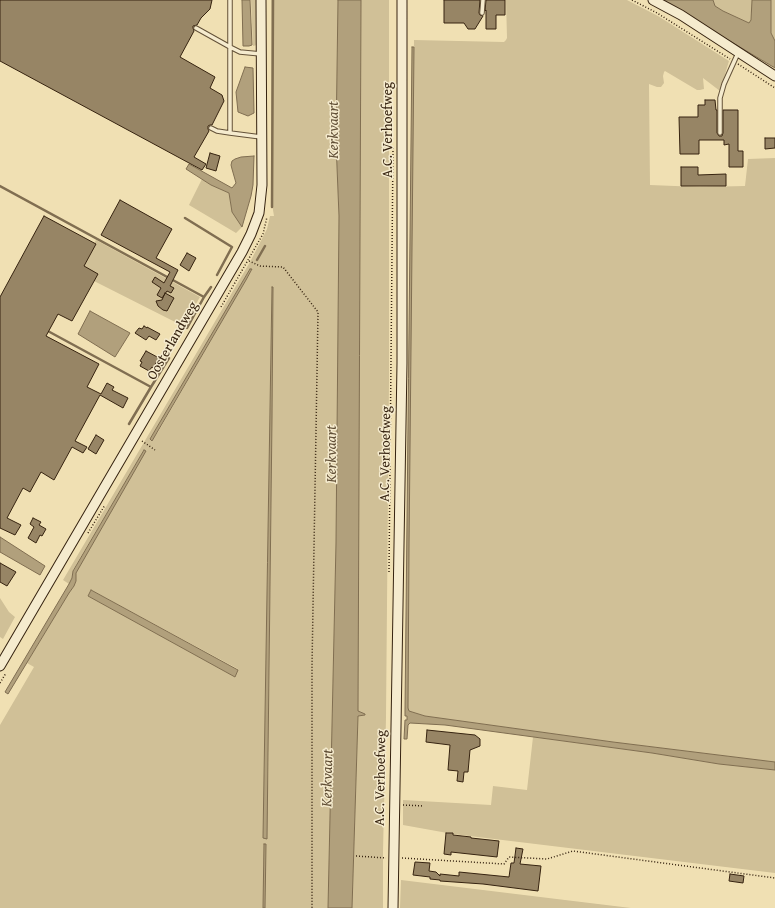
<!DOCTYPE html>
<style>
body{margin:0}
canvas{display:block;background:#f0e0b3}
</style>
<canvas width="775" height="908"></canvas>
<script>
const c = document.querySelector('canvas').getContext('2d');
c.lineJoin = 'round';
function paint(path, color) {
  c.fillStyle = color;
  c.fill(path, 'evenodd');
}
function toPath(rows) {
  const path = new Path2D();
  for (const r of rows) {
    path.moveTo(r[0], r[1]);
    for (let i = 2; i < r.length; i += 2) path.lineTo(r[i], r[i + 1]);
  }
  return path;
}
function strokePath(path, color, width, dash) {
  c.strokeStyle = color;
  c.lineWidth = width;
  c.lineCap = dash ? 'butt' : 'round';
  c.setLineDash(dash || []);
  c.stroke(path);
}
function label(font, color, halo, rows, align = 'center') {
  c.font = font + ' "Gentium Book Plus",serif';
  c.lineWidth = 3;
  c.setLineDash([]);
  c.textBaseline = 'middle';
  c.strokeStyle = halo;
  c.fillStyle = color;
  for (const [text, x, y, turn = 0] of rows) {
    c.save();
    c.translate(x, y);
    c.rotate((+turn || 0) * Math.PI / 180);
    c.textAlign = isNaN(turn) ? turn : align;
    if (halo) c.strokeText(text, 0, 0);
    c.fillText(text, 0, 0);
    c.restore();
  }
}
paint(toPath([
 [251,0,257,0,257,45,253,46],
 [271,0,338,0,336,142,339,216,336,543,328,908,265,908,266,844,263,866,263,908,0,908,0,725,34,667,27,663,69,593,74,586,76,581,76,573,146,451,144,450,73,570,72,578,69,584,63,580,250,262,267,229,270,216,274,216,273,210,271,165],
 [250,269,252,270,246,280,158,432,152,440,150,439],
 [272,287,273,287,272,418,268,787,266,838,263,838],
 [91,590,238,669,235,677,88,596],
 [361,0,389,0,389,380,386,717,383,852,383,908,352,908,358,716,365,715,365,714,358,712],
 [506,0,627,0,658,16,729,61,720,91,703,78,704,89,700,90,697,90,665,71,664,72,663,76,664,83,661,87,657,87,649,84,650,185,700,187,745,186,748,159,775,158,775,762,613,742,425,716,409,711,408,708,409,548,412,177,414,40,504,42,506,40,507,38],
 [713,0,752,0,751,20,749,23,723,11,715,6],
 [771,0,775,0,775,41,771,33],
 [202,179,211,185,229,193,232,212,242,227,236,233,189,205],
 [96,240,200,297,183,326,92,280,81,267],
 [0,598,9,612,15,617,3,639,0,637],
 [533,737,652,753,719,764,775,770,775,873,453,834,403,825,403,800,491,805,493,786,527,790],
 [401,880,565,900,631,908,400,908]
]), '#d0c097');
const water = toPath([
 [242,0,250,0,252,45,249,46,243,46,242,0],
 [338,0,361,0,358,711,365,714,365,715,358,716,352,908,328,908,336,543,339,216,336,142,338,0],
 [661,0,713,0,715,6,723,11,749,23,751,20,752,0,771,0,771,33,775,41,775,68,661,0],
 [412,47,414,47,409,548,408,708,409,711,425,716,613,742,775,762,775,770,719,764,652,753,445,725,410,723,408,725,407,739,404,739,405,720,407,720,407,716,405,716,405,710,412,47],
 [245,67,253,68,254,113,248,116,238,112,236,92,245,67],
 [254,156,253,185,251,196,242,227,232,212,229,193,211,185,186,169,189,164,232,188,236,183,232,169,231,165,232,161,235,159,241,157,254,156],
 [250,269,252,269,246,280,152,441,150,439,250,269],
 [272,287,273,287,272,418,267,839,263,838,272,287],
 [90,311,130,333,115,357,78,334,90,311],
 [144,450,146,451,76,573,76,581,74,586,69,593,8,694,5,692,69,584,72,578,73,571,144,450],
 [0,537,45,566,40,575,0,552,0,537],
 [91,590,238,670,235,677,88,596,91,590],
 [264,844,266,844,265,908,263,908,264,844]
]);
paint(water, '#b1a07c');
strokePath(water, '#806e51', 1);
strokePath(toPath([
 [0,186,204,297,187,328],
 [272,207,273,0],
 [185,218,232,247,217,275],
 [257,260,265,246],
 [204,297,211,287],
 [46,330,151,387,129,424],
 [151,387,169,358]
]), '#806e51', 2.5);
const building = toPath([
 [0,0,212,0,210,9,201,18,197,25,193,26,193,28,194,31,180,57,215,77,210,88,222,95,224,101,212,125,210,125,208,126,208,129,209,131,194,157,206,164,202,170,0,61,0,0],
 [444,0,480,0,479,13,480,15,483,16,475,29,468,29,464,23,444,23,444,0],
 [486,0,505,0,505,15,496,15,496,29,486,29,486,10,485,11,486,0],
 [705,100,715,100,716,110,717,110,717,133,719,136,722,136,723,133,723,110,738,110,738,151,743,151,743,167,729,167,729,144,724,145,724,140,699,140,699,154,680,154,679,117,698,117,698,105,705,105,705,100],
 [765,138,775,138,775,148,765,149,765,138],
 [210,153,220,156,216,171,206,168,210,153],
 [681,167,698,167,698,175,726,174,726,186,681,186,681,167],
 [120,200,172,229,156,258,178,270,170,286,174,288,171,293,167,291,162,298,157,295,161,288,152,282,155,277,164,283,170,272,101,235,120,200],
 [44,216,96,244,84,266,98,274,72,321,58,314,46,336,99,364,87,387,101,394,107,383,114,387,112,390,128,398,123,408,100,395,75,441,87,447,83,453,72,447,54,480,41,472,30,492,23,488,7,518,21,525,15,535,0,528,0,297,44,216],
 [187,253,196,258,189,271,180,265,187,253],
 [165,293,174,298,167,311,163,310,158,306,156,301,162,300,165,293],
 [144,326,147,328,147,327,160,334,156,340,149,336,146,340,135,333,139,328,142,329,144,326],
 [146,351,159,358,153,368,152,367,149,371,140,366,142,362,140,361,146,351],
 [96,435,104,440,96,454,88,449,96,435],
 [33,518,41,522,39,525,46,529,42,536,40,535,36,543,28,538,34,527,30,524,33,518],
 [0,563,16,572,7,586,0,582,0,563],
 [427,730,475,735,480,739,480,746,470,750,468,772,464,772,463,782,457,781,458,771,448,770,450,745,426,742,427,730],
 [446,833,453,833,453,835,471,837,471,838,499,841,497,857,451,852,451,855,444,854,446,833],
 [516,848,523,849,520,864,541,866,538,891,483,884,440,881,440,880,430,879,430,877,413,875,415,862,430,863,429,871,436,872,440,876,440,874,459,876,459,872,509,877,511,863,514,863,516,848],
 [730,874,744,876,743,883,729,881,730,874]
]);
paint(building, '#978565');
strokePath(building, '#362310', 1);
const lane = toPath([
 [482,13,483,0],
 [196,28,230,47,230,0],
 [261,54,240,52,230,47,230,133,261,137],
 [211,128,217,131,230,133],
 [720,133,720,98,724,84,738,53]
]);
const secondary = toPath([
 [653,0,681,15,775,76],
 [0,666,242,252,251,234,259,213,262,185,261,0],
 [393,908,402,363,402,0]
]);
strokePath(lane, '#645239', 5.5);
strokePath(secondary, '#362310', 11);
strokePath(toPath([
 [632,0,657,13,730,59],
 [738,64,775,88],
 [249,261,260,266,283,267,318,312,312,666,312,908],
 [221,307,263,234,267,217],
 [142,441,155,450],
 [88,533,105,505],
 [389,572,393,148],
 [0,683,6,673],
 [403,805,424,806],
 [356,856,386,858],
 [402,858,504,864,509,857,547,859,573,851,775,878]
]), '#362310', 1.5, [1, 2]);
strokePath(lane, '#f5ebce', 3.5);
strokePath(secondary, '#f5ebce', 9);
label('14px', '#362310', '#f5ebce', [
 ["A.C. Verhoefweg",388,130,-90],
 ["Oosterlandweg",173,341,-60],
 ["A.C. Verhoefweg",386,454,-89],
 ["A.C. Verhoefweg",381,778,-89]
]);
label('italic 15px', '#614f36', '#f5ebce', [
 ["Kerkvaart",334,130,-90],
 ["Kerkvaart",332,454,-90],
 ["Kerkvaart",328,778,-89]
]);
</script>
